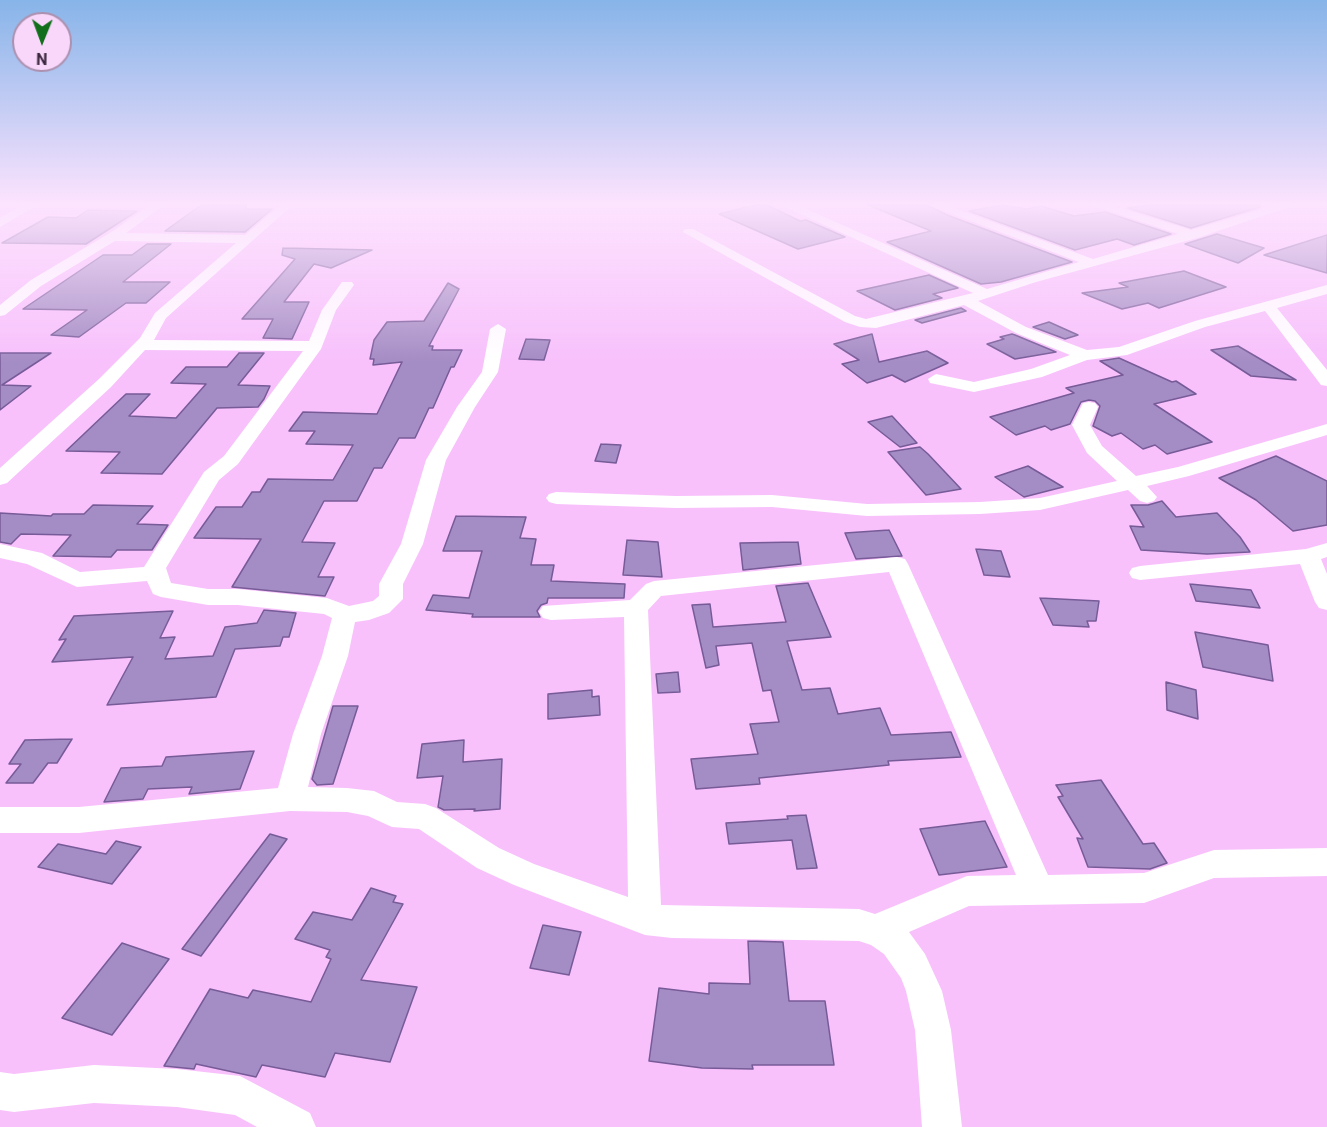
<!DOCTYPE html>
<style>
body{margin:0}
#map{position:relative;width:1327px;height:1127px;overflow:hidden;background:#f8c1fc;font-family:Roboto,sans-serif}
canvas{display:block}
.north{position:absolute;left:12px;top:12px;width:60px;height:60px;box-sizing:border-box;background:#f8d7fb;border:2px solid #ac90af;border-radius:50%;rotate:181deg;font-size:16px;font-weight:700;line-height:24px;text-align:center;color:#3b263d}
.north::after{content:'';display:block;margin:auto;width:21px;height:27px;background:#116f1b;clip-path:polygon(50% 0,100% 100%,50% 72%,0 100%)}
</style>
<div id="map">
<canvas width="1327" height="1127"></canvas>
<div class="north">N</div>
</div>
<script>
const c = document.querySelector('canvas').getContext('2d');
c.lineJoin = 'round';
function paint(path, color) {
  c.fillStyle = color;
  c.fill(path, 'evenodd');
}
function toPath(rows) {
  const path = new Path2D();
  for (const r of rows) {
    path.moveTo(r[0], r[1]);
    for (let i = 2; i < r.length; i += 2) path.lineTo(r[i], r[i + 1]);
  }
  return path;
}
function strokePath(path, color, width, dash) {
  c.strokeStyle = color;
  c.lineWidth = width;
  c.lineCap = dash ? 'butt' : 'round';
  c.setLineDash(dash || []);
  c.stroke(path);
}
const building = toPath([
 [201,205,247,205,245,209,272,209,245,232,165,231,201,205],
 [755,205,767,205,800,221,806,220,845,237,798,249,719,214,755,205],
 [868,205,927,205,947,215,1072,262,1001,282,981,284,887,242,931,231,868,205],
 [1002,205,1027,209,1041,206,1074,216,1105,212,1171,234,1134,245,1117,239,1075,250,969,211,1002,205],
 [1148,205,1260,205,1260,207,1191,228,1128,208,1148,205],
 [88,210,137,211,86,244,2,243,48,217,76,218,88,210],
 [1217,234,1264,248,1238,263,1185,244,1217,234],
 [1327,235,1327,273,1264,255,1327,235],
 [147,244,171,244,123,282,170,282,146,303,126,303,79,337,51,335,87,310,23,309,103,255,132,255,147,244],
 [283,248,372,250,331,268,314,264,284,302,309,302,292,339,263,338,273,319,242,319,295,259,282,255,283,248],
 [1184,271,1226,287,1159,308,1148,303,1122,309,1082,293,1128,287,1119,283,1184,271],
 [929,275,958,288,933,294,942,298,895,310,857,291,929,275],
 [448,283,459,289,429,346,433,346,432,350,462,350,454,367,451,367,433,408,429,408,415,438,399,438,382,468,374,468,357,501,324,501,302,542,335,543,318,577,334,577,325,596,232,587,261,539,194,538,216,507,242,507,252,492,260,492,268,479,333,480,353,445,306,444,315,431,289,431,303,412,377,414,402,362,373,365,374,359,370,359,374,340,387,322,424,321,448,283],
 [961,308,966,311,922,323,915,320,961,308],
 [1049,322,1078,335,1065,339,1033,327,1049,322],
 [872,334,879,362,927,351,948,363,905,382,892,375,867,383,842,364,859,360,834,344,872,334],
 [1012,334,1015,335,1056,352,1015,359,987,344,1004,339,1000,337,1012,334],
 [526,339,550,340,544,360,519,359,526,339],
 [1238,346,1296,380,1251,376,1211,350,1238,346],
 [0,353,51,353,2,385,31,386,0,410,0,353],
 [239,353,264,353,238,385,270,386,264,399,258,407,217,408,162,474,101,473,120,452,66,451,126,394,150,394,129,416,176,418,206,384,171,383,186,367,227,367,239,353],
 [1119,358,1172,382,1176,381,1196,394,1154,404,1212,442,1167,454,1155,445,1143,449,1121,433,1112,436,1093,426,1100,406,1095,401,1089,400,1081,402,1070,424,1051,430,1045,426,1016,435,990,417,1074,393,1066,388,1123,375,1100,361,1119,358],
 [892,416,917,443,900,447,868,422,892,416],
 [601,444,621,445,616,463,595,461,601,444],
 [920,447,928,454,961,489,926,495,888,452,920,447],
 [1276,456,1327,481,1327,525,1293,531,1256,500,1219,478,1276,456],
 [1028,466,1063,487,1024,497,995,477,1028,466],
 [1162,501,1176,517,1217,513,1240,537,1250,552,1207,554,1141,550,1130,526,1144,527,1131,505,1148,505,1162,501],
 [93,505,153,506,137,524,168,525,152,550,117,550,111,557,53,556,71,535,21,534,11,544,0,542,0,513,51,516,53,514,84,514,93,505],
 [456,516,526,517,520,538,536,539,531,565,554,565,551,581,625,584,624,598,548,598,547,603,541,605,537,611,540,617,472,617,473,614,426,610,433,595,469,598,482,551,443,551,456,516],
 [889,530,902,556,856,559,845,533,889,530],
 [627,540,658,542,662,577,623,575,627,540],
 [798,542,801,564,743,570,740,543,798,542],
 [976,549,1001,551,1010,577,984,575,976,549],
 [808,583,831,637,787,641,802,690,830,688,838,714,880,708,891,735,951,732,961,757,888,761,889,765,759,778,760,784,696,789,691,759,758,754,750,724,779,722,771,690,763,691,752,643,716,646,719,665,706,668,692,605,710,604,713,627,786,622,776,586,808,583],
 [1190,584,1251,590,1260,608,1196,601,1190,584],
 [1040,598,1099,601,1096,621,1087,621,1089,627,1053,625,1040,598],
 [264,610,296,613,289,637,283,637,280,646,235,649,216,697,107,705,133,657,52,662,66,639,59,640,74,616,173,611,160,638,175,637,165,659,213,656,225,627,257,623,264,610],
 [1195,632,1268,645,1273,681,1203,667,1195,632],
 [678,672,680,692,658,693,656,674,678,672],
 [1166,682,1196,690,1198,719,1167,710,1166,682],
 [592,690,592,697,599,696,600,715,548,719,548,694,592,690],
 [333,706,358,706,333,784,317,785,312,779,333,706],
 [72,739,57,763,48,763,33,783,6,783,21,764,9,764,25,740,72,739],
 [464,740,463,762,502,759,500,809,474,811,475,809,444,810,438,807,443,776,417,778,422,744,464,740],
 [254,751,240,789,189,794,192,787,148,789,143,799,104,802,121,768,162,766,166,757,254,751],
 [1101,780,1143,844,1154,843,1167,863,1150,869,1088,867,1077,838,1083,839,1058,797,1063,796,1056,785,1101,780],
 [806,815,817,868,797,869,792,840,729,844,726,823,788,819,787,816,806,815],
 [985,821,1007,867,939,875,920,829,985,821],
 [270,834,287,839,201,956,182,949,270,834],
 [116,841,141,847,112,884,38,867,58,844,106,854,116,841],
 [371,888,396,896,393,902,403,904,361,980,417,987,390,1062,335,1053,325,1077,262,1065,256,1077,196,1064,194,1069,164,1066,210,989,248,998,253,990,311,1002,331,959,326,957,330,950,295,939,313,912,352,920,371,888],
 [543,925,581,932,569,975,530,968,543,925],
 [748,941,783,942,789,1001,825,1001,834,1065,752,1065,753,1069,702,1068,649,1061,659,988,709,994,709,983,750,984,748,941],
 [122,943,169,959,112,1035,62,1018,122,943]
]);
paint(building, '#a48cc4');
strokePath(building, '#775b98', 1.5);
paint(toPath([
 [23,205,37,205,0,227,0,218,23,205],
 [150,205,164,205,126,233,245,235,279,206,287,206,289,208,166,318,154,340,309,341,322,310,342,282,352,282,354,285,336,310,321,349,238,464,219,480,166,568,171,583,208,589,238,589,327,598,349,606,373,601,379,596,379,584,401,544,426,460,457,407,482,372,490,329,498,324,506,329,498,372,475,407,446,460,423,544,403,584,403,599,389,613,369,620,355,622,348,656,321,734,308,787,347,788,374,791,397,802,425,804,436,808,499,848,534,864,628,897,624,617,551,620,543,618,539,612,543,606,630,600,646,584,654,581,897,557,905,559,908,564,1048,875,1144,873,1214,850,1327,848,1327,876,1214,878,1144,903,969,906,909,932,925,954,942,991,951,1030,962,1127,922,1127,915,1030,906,991,901,978,884,954,871,945,859,941,672,938,645,935,514,885,477,868,419,829,392,827,368,816,347,812,290,811,79,833,0,833,0,807,79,807,278,788,293,734,322,656,332,618,324,614,238,605,208,605,161,597,153,594,147,581,77,587,27,564,0,558,0,544,42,553,80,572,144,567,204,472,224,456,303,351,145,350,111,387,7,483,0,485,0,468,99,379,140,338,155,313,236,243,115,241,41,286,5,315,0,316,0,305,31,280,113,231,150,205],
 [889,572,1016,875,967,876,875,914,859,909,661,905,648,610,661,596,889,572],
 [781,205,797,205,987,289,1079,262,929,205,946,205,1093,259,1178,234,1092,205,1110,205,1191,230,1276,205,1295,205,1197,238,1036,282,978,301,1026,327,1087,350,1119,347,1195,321,1327,285,1327,294,1277,308,1327,370,1327,386,1321,385,1265,311,1205,327,1127,355,1087,360,1042,377,974,392,930,383,928,379,936,374,974,382,1031,369,1070,355,1016,333,964,305,876,328,860,327,845,322,683,232,685,229,693,229,855,316,866,319,973,293,781,205],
 [1089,402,1095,403,1098,407,1090,425,1102,446,1136,476,1178,467,1327,424,1327,435,1189,476,1147,486,1157,497,1154,501,1147,503,1140,501,1128,490,1040,510,980,514,867,516,772,507,676,508,556,504,549,502,546,498,549,494,556,492,676,496,772,495,867,504,980,502,1040,498,1117,481,1087,453,1072,425,1083,403,1089,402],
 [1327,543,1327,557,1321,559,1327,574,1327,610,1319,608,1315,602,1300,564,1140,580,1132,578,1129,573,1132,568,1140,566,1306,549,1327,543],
 [94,1065,177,1069,240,1076,310,1113,316,1127,257,1127,235,1115,177,1107,94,1103,14,1112,0,1110,0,1072,14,1074,94,1065]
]), '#fff');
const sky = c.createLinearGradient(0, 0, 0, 363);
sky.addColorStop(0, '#87b4e9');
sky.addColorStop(0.56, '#fce3fe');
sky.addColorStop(1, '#fce3fe00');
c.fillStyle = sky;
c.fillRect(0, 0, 1327, 363);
</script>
